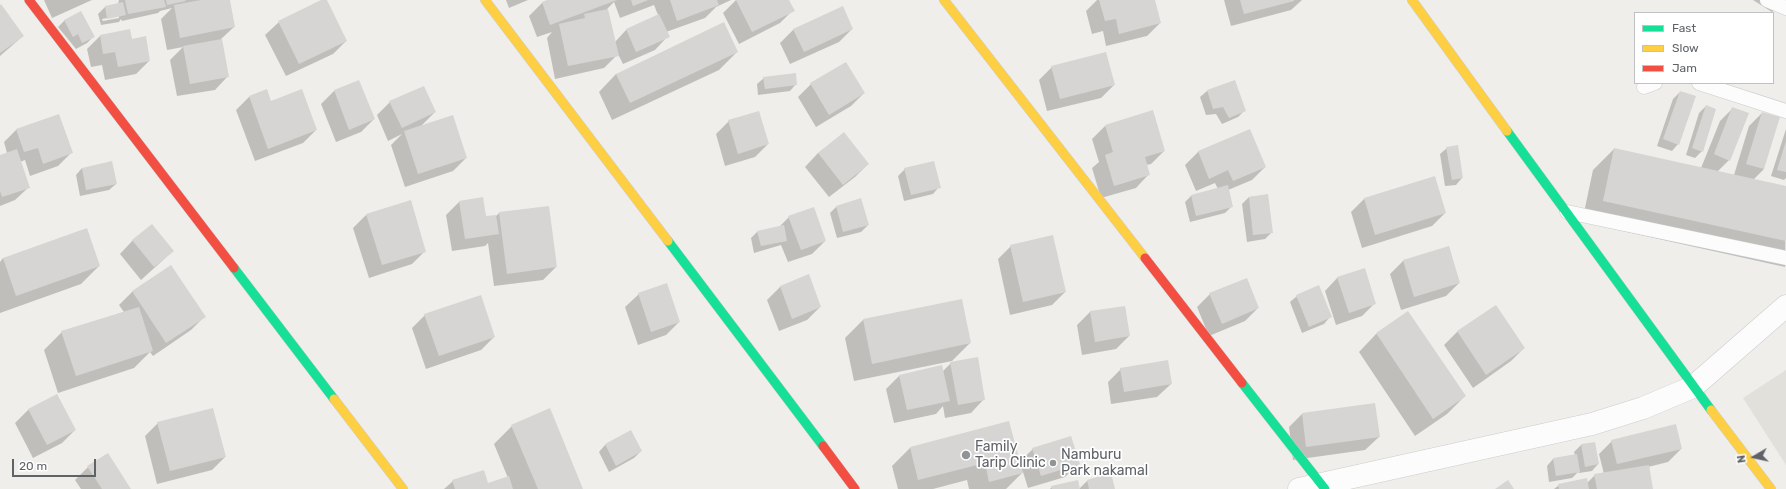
<!DOCTYPE html>
<style>
body{margin:0}
#map{position:relative;width:1786px;height:489px;overflow:hidden;background:#efeeea;font-family:Rubik,sans-serif}
canvas{display:block}
.legend{position:absolute;left:1634px;top:12px;width:140px;height:72px;box-sizing:border-box;background:#fff;border:1px solid #bfc1c3;margin:0;padding:5px 7px;list-style:none;font-size:12px;color:#5f6368}
.legend li{display:flex;align-items:center;gap:8px;height:20px}
.legend b{width:20px;border:1px solid #bfc1c3}
.north{position:absolute;left:1734px;top:437px;width:40px;height:40px;-webkit-text-stroke:3px #fff;paint-order:stroke;rotate:261deg;font-size:11px;font-weight:700;line-height:16px;text-align:center;color:#5f6368}
.north::after{content:'';display:block;margin:auto;width:14px;height:18px;background:#5f6368;clip-path:polygon(50% 0,100% 100%,50% 72%,0 100%)}
.scale{position:absolute;left:12px;top:459px;width:84px;height:18px;box-sizing:border-box;border:2px solid #5f6368;border-top:0;padding-left:5px;font-size:12px;line-height:14px;white-space:nowrap;color:#5f6368;-webkit-text-stroke:3px #fff;paint-order:stroke}
</style>
<div id="map">
<canvas width="1786" height="489"></canvas>
<ul class="legend">
<li><b style="height:5px;background:#16e098"></b>Fast</li>
<li><b style="height:5px;background:#ffcf43"></b>Slow</li>
<li><b style="height:5px;background:#f24e42"></b>Jam</li>
</ul>
<div class="north">N</div>
<div class="scale">20 m</div>
</div>
<script>
const c = document.querySelector('canvas').getContext('2d');
c.lineJoin = 'round';
function paint(path, color) {
  c.fillStyle = color;
  c.fill(path, 'evenodd');
}
function toPath(rows) {
  const path = new Path2D();
  for (const r of rows) {
    path.moveTo(r[0], r[1]);
    for (let i = 2; i < r.length; i += 2) path.lineTo(r[i], r[i + 1]);
  }
  return path;
}
function strokePath(path, color, width, dash) {
  c.strokeStyle = color;
  c.lineWidth = width;
  c.lineCap = dash ? 'butt' : 'round';
  c.setLineDash(dash || []);
  c.stroke(path);
}
function label(font, color, halo, rows, align = 'center') {
  c.font = font + ' Rubik,sans-serif';
  c.lineWidth = 3.5;
  c.setLineDash([]);
  c.textBaseline = 'middle';
  c.strokeStyle = halo;
  c.fillStyle = color;
  for (const [text, x, y, turn = 0] of rows) {
    c.save();
    c.translate(x, y);
    c.rotate((+turn || 0) * Math.PI / 180);
    c.textAlign = isNaN(turn) ? turn : align;
    if (halo) c.strokeText(text, 0, 0);
    c.fillText(text, 0, 0);
    c.restore();
  }
}
paint(toPath([
 [1786,370,1786,465,1743,398]
]), '#e2e0da');
paint(toPath([
 [44,0,92,0,52,18],
 [119,0,229,0,234,27,221,39,228,76,215,90,177,96,170,60,183,47,167,50,161,19,172,8,160,11,158,13,122,21,121,19,119,22,101,25,98,14,105,7,118,4],
 [119,16,119,18,103,21,102,19],
 [323,0,326,0,346,41,333,54,286,76,265,35,279,22],
 [506,0,528,0,509,8],
 [550,0,731,0,716,7,705,18,666,32,668,36,655,50,623,64,618,54,604,68,555,79,547,38,552,32,537,37,529,16,542,3],
 [614,2,620,18,654,5,658,15,626,30,615,42,607,9],
 [736,0,788,0,793,10,780,23,739,44,723,13],
 [1097,0,1154,0,1160,23,1147,36,1106,46,1103,31,1092,34,1086,11],
 [1224,0,1302,0,1291,10,1231,26],
 [1753,0,1784,0,1772,12],
 [0,6,23,36,0,56],
 [65,20,93,37,87,43,76,49,58,27],
 [852,29,839,42,790,64,780,43,793,30],
 [100,36,131,40,149,61,136,74,105,80,102,65,91,67,87,49],
 [737,52,719,70,612,120,599,92,616,74],
 [1052,67,1114,85,1101,98,1047,111,1039,80],
 [764,78,796,84,790,91,758,95,757,84],
 [358,81,374,119,361,132,336,142,321,104,334,91],
 [811,84,864,93,851,106,816,127,798,97],
 [266,91,270,102,316,130,303,143,255,161,236,110,249,97],
 [1207,91,1245,110,1238,117,1222,124,1216,114,1206,115,1200,97],
 [1680,92,1678,144,1672,151,1657,146,1673,99],
 [390,102,435,112,420,127,466,158,453,171,405,187,391,145,402,134,388,141,377,115],
 [1706,106,1702,151,1695,158,1686,155,1699,113],
 [1733,108,1729,160,1717,172,1734,175,1749,126,1762,113,1764,169,1753,180,1786,187,1785,267,1582,222,1593,170,1614,149,1701,168,1720,121],
 [729,121,768,144,755,157,725,166,716,134],
 [1105,126,1164,151,1151,164,1146,165,1149,174,1136,188,1101,198,1092,168,1099,162,1092,139],
 [17,129,71,153,58,166,30,176,25,160,20,162,29,187,15,200,0,206,0,156,7,153,4,142],
 [1786,129,1786,178,1784,180,1771,176],
 [1250,131,1265,167,1252,180,1228,190,1232,206,1225,213,1190,222,1185,202,1191,196,1218,189,1215,183,1196,191,1185,165,1198,152],
 [844,134,868,164,855,177,829,197,805,167,818,153],
 [1447,148,1462,178,1456,185,1445,186,1440,154],
 [82,168,116,184,109,190,80,196,76,175],
 [905,169,939,187,933,194,904,201,898,176],
 [1267,195,1272,232,1265,239,1247,242,1242,204,1249,197],
 [482,198,486,218,496,216,499,213,556,267,543,280,494,286,488,243,485,246,452,251,446,215,459,202],
 [1364,199,1445,213,1432,226,1362,248,1351,212],
 [836,207,868,225,861,232,837,238,830,213],
 [366,215,425,251,412,264,369,278,353,228],
 [789,217,825,241,812,254,788,262,781,245,754,253,751,238,757,232,779,227],
 [133,240,173,251,141,280,120,254],
 [1011,246,1065,292,1052,305,1010,315,998,259],
 [1449,247,1459,283,1446,296,1401,310,1390,274,1403,261],
 [3,258,99,266,81,284,0,313,0,262],
 [171,266,204,317,191,330,153,356,150,352,134,368,58,393,44,350,62,332,124,312,119,305,132,292],
 [808,275,820,307,807,320,779,331,767,300,780,287],
 [1338,277,1375,303,1362,316,1336,325,1325,291],
 [639,294,679,322,666,335,638,345,625,307],
 [1210,294,1258,308,1245,321,1209,336,1197,307],
 [1297,296,1330,317,1324,324,1302,333,1290,302],
 [1495,306,1524,348,1511,361,1473,388,1444,345,1457,332],
 [1125,307,1129,336,1116,349,1082,355,1077,325,1090,312],
 [1408,313,1465,396,1447,414,1415,436,1359,352,1376,334],
 [425,315,494,337,481,350,426,369,412,328],
 [863,320,970,343,952,361,854,381,845,338],
 [951,363,984,399,971,413,945,418,943,406,936,414,894,423,886,389,899,376,942,372],
 [1121,369,1171,384,1157,397,1111,404,1108,382],
 [57,395,75,430,62,443,33,458,15,423,28,410],
 [1374,404,1379,437,1365,450,1293,460,1289,427,1302,414],
 [158,423,225,457,212,470,157,484,145,436],
 [512,426,582,489,444,489,453,481,488,484,508,478,494,444],
 [631,432,641,451,634,458,609,472,599,452,605,445],
 [1612,441,1681,449,1668,462,1648,467,1652,489,1554,489,1559,485,1587,483,1595,475,1604,474,1599,454],
 [1594,443,1598,464,1592,471,1579,473,1578,472,1572,478,1549,482,1547,466,1553,459,1575,455,1574,452,1581,445],
 [910,448,1019,462,1033,449,1079,464,1065,477,1028,488,1023,472,1006,489,969,489,967,480,933,489,898,489,892,466],
 [88,467,130,489,81,489,75,480],
 [1087,481,1114,489,1050,489,1052,487,1079,489]
]), '#0003');
paint(toPath([
 [125,0,164,0,166,7,128,14],
 [166,0,185,0,186,1,167,5],
 [201,0,230,0,235,27,180,38,174,5],
 [321,0,327,0,347,41,299,64,278,21],
 [547,0,617,0,550,25,542,2],
 [631,0,648,0,633,6],
 [670,0,717,0,719,5,677,21],
 [736,0,789,0,795,11,752,32],
 [1099,0,1155,0,1161,23,1119,34,1116,19,1105,21],
 [1240,0,1294,0,1294,1,1244,14],
 [123,2,126,15,107,19,105,6],
 [1,4,24,36,0,53,0,5],
 [843,6,853,29,804,52,793,29],
 [608,9,619,56,568,66,559,24,585,18,584,14],
 [81,11,95,37,82,43,78,34,73,37,64,20],
 [659,14,670,37,636,52,626,29],
 [724,22,738,52,630,103,616,74],
 [130,29,132,39,146,36,150,61,118,67,115,52,103,54,100,35],
 [222,39,229,77,190,84,183,46],
 [1106,52,1115,85,1060,99,1051,66],
 [846,62,865,93,829,115,810,83],
 [796,73,797,85,765,89,763,77],
 [359,80,375,119,349,130,334,90],
 [1235,80,1246,111,1229,118,1223,107,1213,109,1207,90],
 [424,86,436,112,402,128,389,101],
 [267,89,271,101,302,89,317,130,268,149,249,96],
 [1680,91,1696,96,1679,145,1663,139],
 [1706,105,1716,109,1703,152,1692,148],
 [1732,107,1749,113,1730,161,1714,154],
 [1153,110,1165,151,1145,157,1150,175,1114,186,1105,155,1113,152,1105,125],
 [759,111,769,144,738,154,728,120],
 [1762,112,1780,117,1764,169,1746,164],
 [59,114,73,153,43,164,38,148,24,152,16,129],
 [453,115,467,158,418,174,404,131],
 [1250,129,1266,167,1233,181,1228,170,1209,179,1198,151],
 [844,132,869,164,843,185,818,153],
 [1786,141,1786,172,1777,170],
 [1458,145,1463,178,1452,180,1446,147],
 [1614,148,1786,186,1786,241,1603,201],
 [17,149,30,188,2,197,0,191,0,155],
 [112,161,117,184,86,190,82,168],
 [934,161,941,188,911,195,904,168],
 [1435,176,1446,213,1375,235,1364,198],
 [1228,185,1233,207,1196,216,1191,195],
 [1268,194,1273,233,1253,235,1249,197],
 [483,197,486,216,496,215,499,234,465,239,459,201],
 [861,198,869,225,843,232,836,206],
 [411,200,426,252,382,265,366,214],
 [549,206,557,267,507,274,499,212],
 [814,207,826,241,801,250,788,216],
 [152,224,174,251,154,267,132,240],
 [784,225,787,241,761,246,757,231],
 [87,228,100,266,16,296,3,258],
 [1053,235,1066,292,1023,302,1010,245],
 [1449,246,1460,283,1414,297,1403,260],
 [171,265,206,317,166,343,132,291],
 [1365,268,1376,304,1349,313,1337,277],
 [809,274,821,307,792,319,780,286],
 [1247,278,1259,308,1222,324,1209,293],
 [667,283,680,322,651,332,638,293],
 [1319,285,1332,317,1309,327,1296,295],
 [481,295,495,337,439,356,424,314],
 [962,299,971,343,872,364,863,319],
 [1496,305,1525,348,1486,375,1457,331],
 [1125,306,1130,336,1095,342,1090,311],
 [139,307,153,351,76,376,61,331],
 [1408,311,1466,396,1433,419,1376,333],
 [978,357,985,400,958,405,950,362],
 [1168,360,1172,384,1124,392,1120,368],
 [942,365,950,401,907,410,899,375],
 [57,394,76,430,47,445,28,409],
 [1375,403,1380,437,1306,447,1302,413],
 [213,408,226,457,170,471,157,422],
 [550,408,583,489,538,489,511,425],
 [1009,421,1023,473,989,482,985,463,918,480,910,447],
 [1676,424,1682,449,1617,464,1611,440],
 [631,430,642,451,616,466,605,444],
 [1071,436,1080,464,1041,476,1032,448],
 [1595,442,1599,464,1585,467,1581,444],
 [108,453,131,489,102,489,87,466],
 [1577,454,1580,472,1556,476,1553,458],
 [1649,465,1653,489,1597,489,1594,474],
 [484,470,488,483,509,476,513,489,455,489,452,480],
 [1111,473,1115,489,1089,489,1087,480],
 [1587,478,1589,489,1559,489,1558,484],
 [1078,480,1080,489,1052,489,1051,486],
 [1508,480,1514,489,1495,489]
]), '#d6d5d3');
const lane = toPath([
 [1767,0,1786,8],
 [1699,83,1786,111],
 [1644,87,1655,83],
 [1567,212,1786,258]
]);
const street = toPath([
 [1299,489,1592,424,1643,408,1693,387,1786,306]
]);
const fast = toPath([
 [1507,131,1711,410],
 [668,241,823,446],
 [234,268,334,399],
 [1242,383,1325,489]
]);
const slow = toPath([
 [485,0,668,241],
 [944,0,1145,258],
 [1412,0,1507,131],
 [334,399,403,489],
 [1711,410,1771,489]
]);
const jam = toPath([
 [29,0,234,268],
 [1145,258,1242,383],
 [823,446,855,489]
]);
strokePath(lane, '#cbcccc', 15);
strokePath(street, '#cbcccc', 23);
strokePath(fast, '#cacacb', 10);
strokePath(slow, '#cacacb', 10);
strokePath(jam, '#cacacb', 10);
strokePath(lane, '#fdfcfc', 14);
strokePath(street, '#fdfcfc', 22);
strokePath(fast, '#16e098', 9);
strokePath(slow, '#ffcf43', 9);
strokePath(jam, '#f24e42', 9);
for (const [x, y, r, color] of [
 [966,455,5,"#919496"],
 [1053,463,4,"#919496"]
]) {
  const dot = new Path2D();
  dot.arc(x, y, r, 0, 2 * Math.PI);
  c.fillStyle = color;
  c.fill(dot);
  strokePath(dot, '#fff', 1.5);
}
label('14px', '#5f6368', '#fff', [
 ["Family",975,447],
 ["Tarip Clinic",975,463],
 ["Namburu",1061,455],
 ["Park nakamal",1061,471]
], 'left');
</script>
